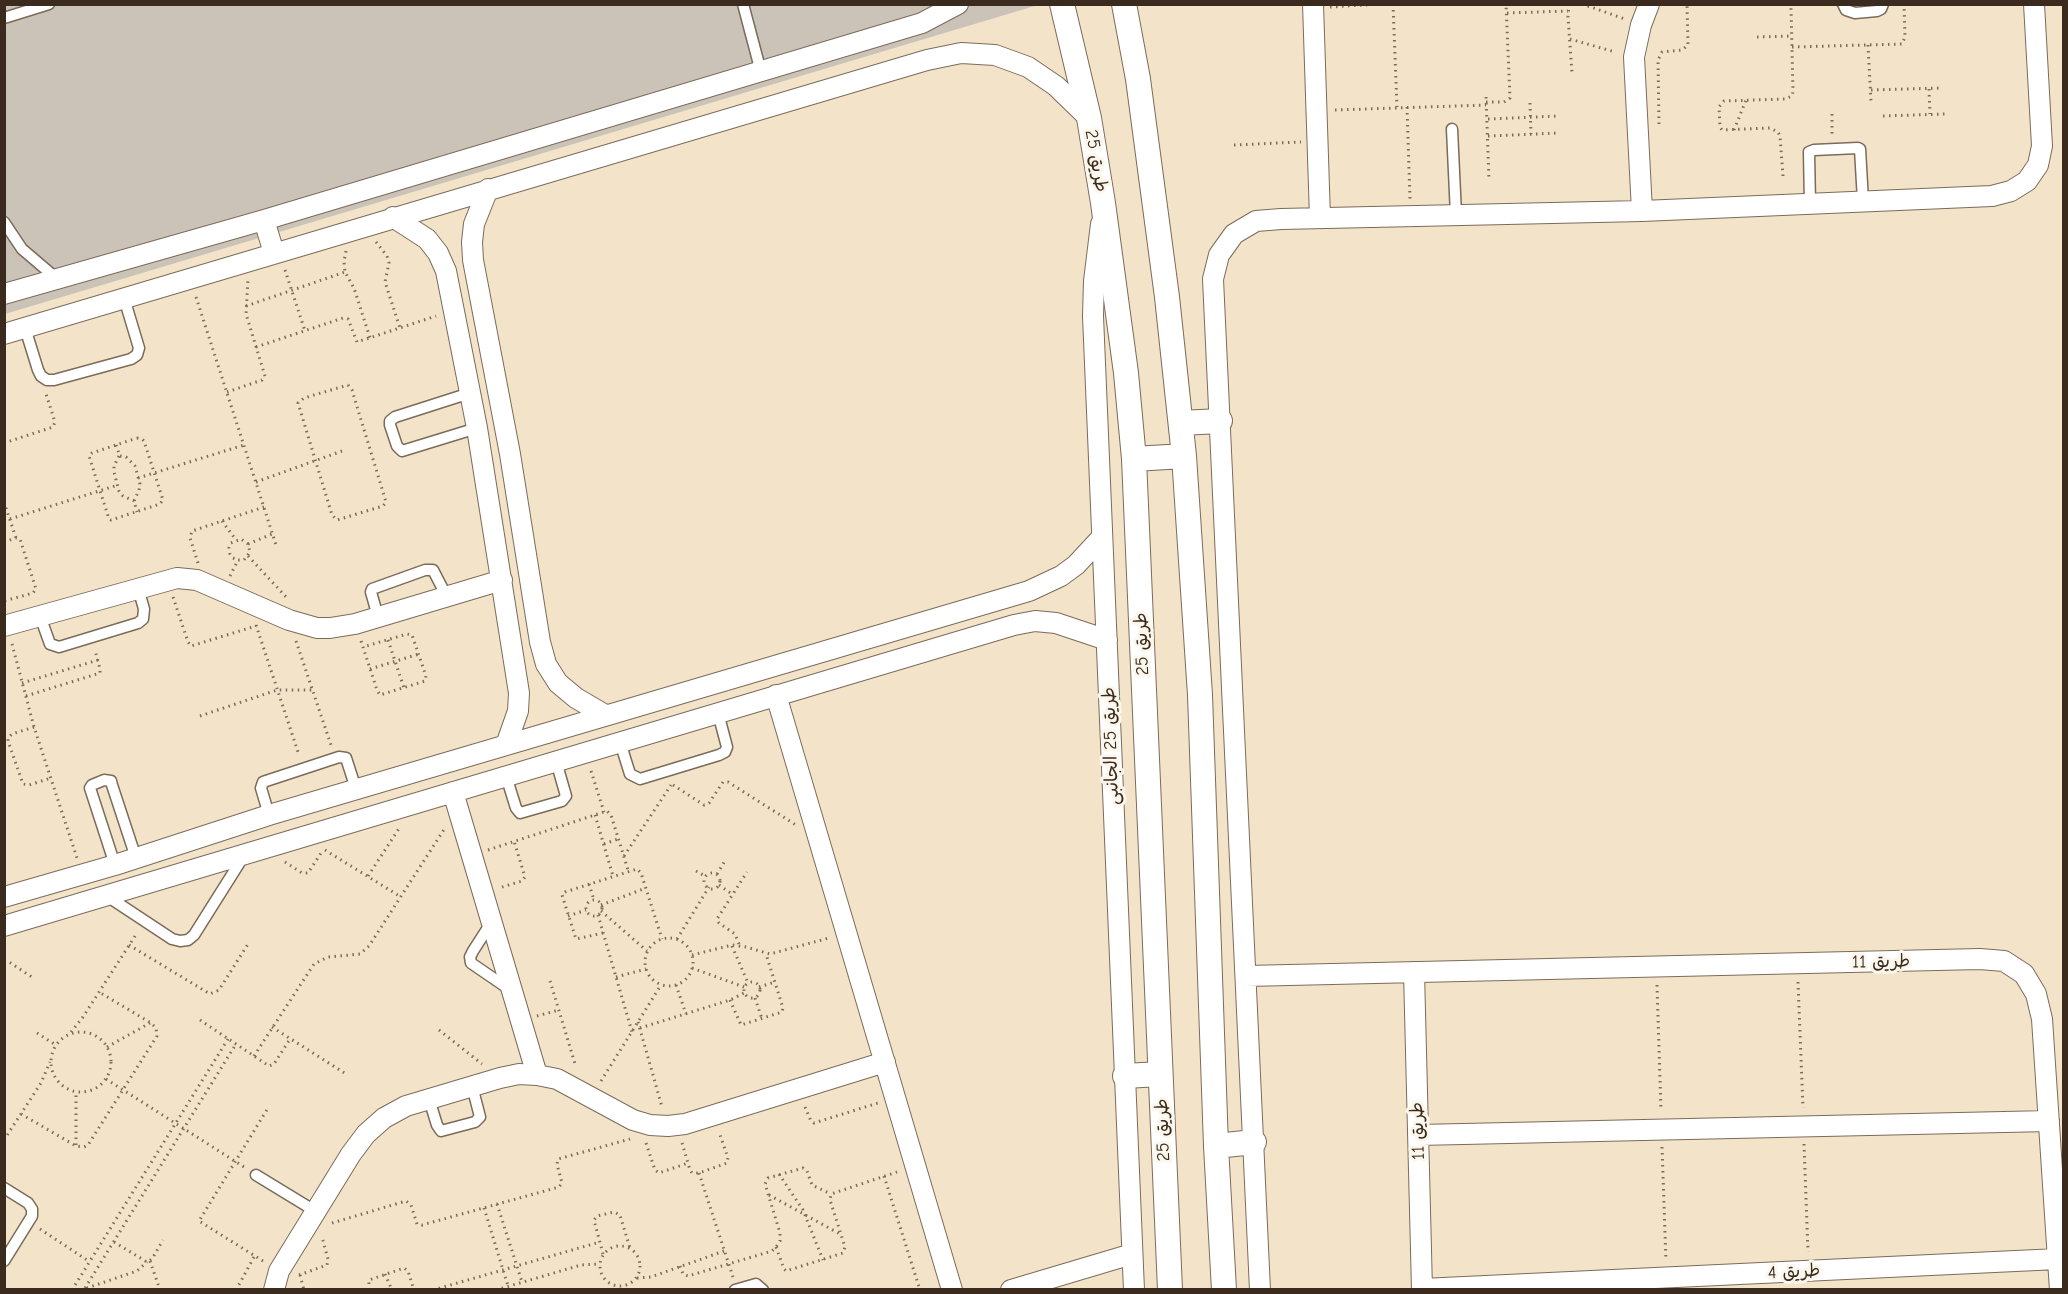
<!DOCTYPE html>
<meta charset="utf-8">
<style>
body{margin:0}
#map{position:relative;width:2068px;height:1294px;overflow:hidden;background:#f3e4c9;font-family:"Comic Neue",sans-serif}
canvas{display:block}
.frame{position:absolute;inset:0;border:6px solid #3b2a1e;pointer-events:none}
</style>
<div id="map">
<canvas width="2068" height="1294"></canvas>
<div class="frame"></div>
</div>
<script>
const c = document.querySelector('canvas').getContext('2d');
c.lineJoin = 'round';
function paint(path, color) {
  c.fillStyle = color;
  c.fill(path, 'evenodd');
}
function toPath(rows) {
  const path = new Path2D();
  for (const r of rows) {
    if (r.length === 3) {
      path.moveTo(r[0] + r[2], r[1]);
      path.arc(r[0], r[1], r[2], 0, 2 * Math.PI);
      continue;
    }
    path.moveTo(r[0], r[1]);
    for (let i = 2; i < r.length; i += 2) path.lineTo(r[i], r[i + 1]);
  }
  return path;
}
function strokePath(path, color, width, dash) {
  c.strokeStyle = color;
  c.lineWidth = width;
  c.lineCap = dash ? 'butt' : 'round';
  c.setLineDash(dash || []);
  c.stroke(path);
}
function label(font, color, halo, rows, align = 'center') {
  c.font = font + ' "Comic Neue","Playpen Sans Arabic",sans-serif';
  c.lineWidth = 6;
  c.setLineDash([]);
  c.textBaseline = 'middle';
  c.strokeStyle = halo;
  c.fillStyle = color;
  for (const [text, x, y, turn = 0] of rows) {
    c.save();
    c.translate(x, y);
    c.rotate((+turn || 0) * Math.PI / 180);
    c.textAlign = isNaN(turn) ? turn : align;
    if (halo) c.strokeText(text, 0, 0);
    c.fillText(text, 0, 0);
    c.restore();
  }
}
paint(toPath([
 [5,5,1038,5,5,314]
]), '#cbc3b8');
const service = toPath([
 [743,4,761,72],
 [1843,4,1846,10,1855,13,1877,11,1881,9,1883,4],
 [4,18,49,4],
 [1452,129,1456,215],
 [1810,204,1809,152,1814,150,1858,148,1860,149,1863,201],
 [4,222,22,249,56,278],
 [25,328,38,370,41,376,47,380,54,380,131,359,137,355,139,348,124,298],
 [470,393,395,417,390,421,390,425,397,446,402,451,477,428],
 [40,616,50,644,59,647,138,623,143,619,144,609,138,588],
 [378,617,371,592,372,589,425,570,433,570,447,597],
 [620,742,630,774,640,779,719,755,725,752,727,747,718,713],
 [506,776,516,808,520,813,562,801,566,796,556,761],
 [269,815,261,788,263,782,339,757,346,758,356,789],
 [115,865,90,788,92,785,104,780,111,781,112,785,136,858],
 [107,896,172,939,180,941,188,940,194,935,245,854],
 [491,923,473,951,470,957,471,963,509,989],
 [429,1099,437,1125,441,1131,475,1122,480,1117,472,1086],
 [256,1175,315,1211],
 [4,1188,28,1203,32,1209,32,1216,4,1261],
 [735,1290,756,1284,763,1290]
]);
const minor = toPath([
 [1313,4,1320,218],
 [488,189,474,224,472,242,473,260,510,454,540,642,546,664,558,683,576,698,605,715],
 [1642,211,1634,57,1641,25,1649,4],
 [393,217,427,239,438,253,446,271,477,428,519,693,518,711,506,745],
 [264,220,274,253],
 [1101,224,1094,281,1093,316,1134,1290],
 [4,294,264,220,922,23,958,4],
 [4,334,927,60,961,53,995,55,1028,67,1056,86,1089,118],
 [4,626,177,578,197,580,289,620,317,628,330,628,355,624,502,580],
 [776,695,952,1290],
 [453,792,537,1075],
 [4,897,115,865,269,815,1029,591,1061,576,1076,565,1102,537],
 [4,926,1014,625,1035,621,1056,623,1107,640],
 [1414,972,1422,1290],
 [1246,976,1980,959,2004,961,2024,974,2036,994,2042,1019,2060,1290],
 [1418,1135,2049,1121],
 [1422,1289,2058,1259],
 [274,1290,279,1271,351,1154,366,1134,384,1118,406,1106,500,1078,519,1074,537,1075,557,1079,633,1120,650,1125,668,1126,685,1124,885,1062],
 [1011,1290,1132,1254],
 [1260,1290,1213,279,1219,255,1234,234,1256,221,1281,219,1642,211,1992,196,2011,191,2027,181,2038,165,2042,146,2034,4]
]);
const tertiary = toPath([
 [1062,4,1089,118,1103,203,1126,373,1134,459,1170,1290],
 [1124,4,1138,79,1167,297,1184,456,1200,695,1216,1146,1224,1290],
 [1181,423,1220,421],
 [1134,459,1184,456],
 [1125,1076,1160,1074],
 [1216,1146,1254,1142]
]);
strokePath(service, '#7b6b5a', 13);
strokePath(minor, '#7b6b5a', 22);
strokePath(tertiary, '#7b6b5a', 26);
strokePath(toPath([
 [1393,4,1397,107],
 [1569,4,1568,17,1572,73],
 [1582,4,1625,19],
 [1330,7,1382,4],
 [1507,13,1568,11],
 [1757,37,1792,36],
 [1570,39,1615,52],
 [1868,45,1871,102],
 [1792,47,1902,44,1905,37,1904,4],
 [1929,89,1930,114],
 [1871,90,1942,88],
 [1486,97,1489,181],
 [1486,102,1504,102,1510,98,1506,4],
 [1530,103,1531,134],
 [1407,107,1410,199],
 [1335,110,1486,105],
 [1832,114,1832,135],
 [1883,116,1945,114],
 [1488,119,1558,116],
 [1659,124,1658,60,1662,52,1682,50,1688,45,1687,4],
 [1734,130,1746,100],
 [1488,136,1558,133],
 [1234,145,1301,142],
 [1783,176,1780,136,1778,132,1770,128,1722,130,1720,127,1719,107,1724,101,1785,99,1792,96,1793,92,1791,8],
 [376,242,387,256,389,263,385,282,400,328],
 [346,251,344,261,345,272,354,288,370,338],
 [285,270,305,331],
 [196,297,277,548],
 [246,306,345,272],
 [256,347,343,318,348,319,357,342,436,316],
 [348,385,352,390,386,502,383,506,337,520,332,515,298,403,304,398,348,385],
 [227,392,262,380,265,376,246,314,248,279],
 [137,438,142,439,144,441,163,500,160,504,111,520,109,519,89,456,92,453,137,438],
 [4,443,53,427,55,422,46,394],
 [116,445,120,456],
 [119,456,114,466,114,472,119,491,123,496,134,501],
 [120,456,126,457,135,466,140,484,139,490,134,501,137,512],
 [138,478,244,445],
 [256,482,342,451],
 [4,502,16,538],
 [10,519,118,485],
 [222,521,236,540],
 [4,542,16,538,20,539,36,589,33,593,4,601],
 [248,544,272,534],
 [248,556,288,599],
 [198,563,190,538,192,531,264,507],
 [230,576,238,560,244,560,250,552,248,544,241,539,231,543,229,548,230,554,233,558,238,560],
 [173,597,188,642,191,646,256,626],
 [256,625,299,755],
 [388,640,404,688],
 [296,641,331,745],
 [361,641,377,690,380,695,425,681,426,676,412,635,407,634,363,647],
 [12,644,34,727,77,858],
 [370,669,419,654],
 [22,683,98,660],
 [26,696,100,673,100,669,95,650],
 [200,716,277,690,313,690],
 [34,727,12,734,8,738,8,741,23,784,29,785,51,778],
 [591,771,604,812],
 [673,785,704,805,709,803,723,782,728,782,796,825],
 [595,815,613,876],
 [604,844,618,839],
 [325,850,401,897],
 [488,850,607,811,611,815,628,870],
 [624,856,671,785],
 [285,862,302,873,308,873,323,850],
 [696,871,705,876],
 [712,881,8],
 [717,874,726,859],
 [368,876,400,827],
 [589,884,594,900],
 [719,885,732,894],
 [502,887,522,881,525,877,514,841],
 [594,908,8],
 [601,905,646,888],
 [601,911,647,951],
 [598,915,632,1032],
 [568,916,586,910],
 [603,933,576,939,562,895,565,892,637,869,641,873,662,939],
 [669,962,24],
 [677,939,709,887],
 [739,944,735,934,719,923,717,919,747,872],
 [129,945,210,994,219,990,248,944],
 [732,946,748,983],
 [692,955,732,945,746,947,770,954,829,938],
 [4,962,9,962,35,979],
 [692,968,744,987],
 [616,977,646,969],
 [550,981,576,1067],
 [752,990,8],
 [1798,982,1803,1108],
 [676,985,686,1014],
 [1657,985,1661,1111],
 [759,987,775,982],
 [755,998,762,1019],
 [730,1000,741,1025,782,1012,783,1008,766,954],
 [537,1016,559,1010],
 [200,1020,269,1066,274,1064,290,1039],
 [638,1022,662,1107],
 [272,1027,346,1074],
 [640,1028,730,1000,744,993],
 [439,1030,482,1064],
 [81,1062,30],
 [71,1032,83,1017,137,933],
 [37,1033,56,1045],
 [107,1047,150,1023],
 [254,1056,314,964,328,957,360,954,369,946,445,828],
 [106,1079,244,1167],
 [601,1081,661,985],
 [805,1107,811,1121,814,1123,878,1103],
 [21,1114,76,1146,84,1147,88,1145,157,1036,156,1028,151,1023,99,992],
 [4,1140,41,1083,50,1062],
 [646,1143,655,1170,659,1173,688,1163],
 [682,1143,690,1170,692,1173,699,1173,727,1163,728,1158,719,1132],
 [1804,1144,1808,1252],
 [76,1145,76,1093],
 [1662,1147,1666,1261],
 [699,1173,733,1277],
 [779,1174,803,1210,823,1260],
 [884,1176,920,1290],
 [769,1195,840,1234],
 [497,1204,522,1282],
 [484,1208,508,1286],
 [332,1223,406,1201,411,1205,417,1224,422,1225,559,1187,562,1183,557,1164,558,1159,630,1139],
 [40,1229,90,1262],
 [114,1242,147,1262,152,1259,163,1240],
 [620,1266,20],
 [776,1247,784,1269,786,1271,843,1253,845,1247,830,1200,831,1194,897,1172],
 [603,1254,594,1220,597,1216,614,1212,620,1215,630,1248],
 [150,1261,160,1290],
 [263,1261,199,1221,268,1108],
 [680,1266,683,1274,688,1276,772,1251,776,1247,780,1241,780,1233,765,1184,768,1178,803,1168,807,1171,812,1185,831,1194],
 [385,1274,392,1290],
 [299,1275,327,1265,328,1259,322,1237],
 [300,1275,304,1290],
 [637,1278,651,1277,724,1251],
 [85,1288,236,1044],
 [72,1290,228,1039],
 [81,1290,137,1271,147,1262],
 [236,1290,254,1257],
 [369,1290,369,1280,404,1268,408,1271,414,1290],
 [433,1290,600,1242],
 [496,1290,581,1265,600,1264]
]), '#7b6b5a', 3, [1.5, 4.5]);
strokePath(service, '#fff', 10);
strokePath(minor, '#fff', 20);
strokePath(tertiary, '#fff', 24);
label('18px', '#3b2a1e', '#fbf7ec', [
 ["طريق 25",1096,161,80],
 ["طريق 25",1142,644,-92],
 ["طريق 25 الجانبى",1111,746,-92],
 ["طريق 11",1881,962,-1],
 ["طريق 25",1163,1130,-92],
 ["طريق 11",1418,1131,-92],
 ["طريق 4",1794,1272,-3]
]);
</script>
